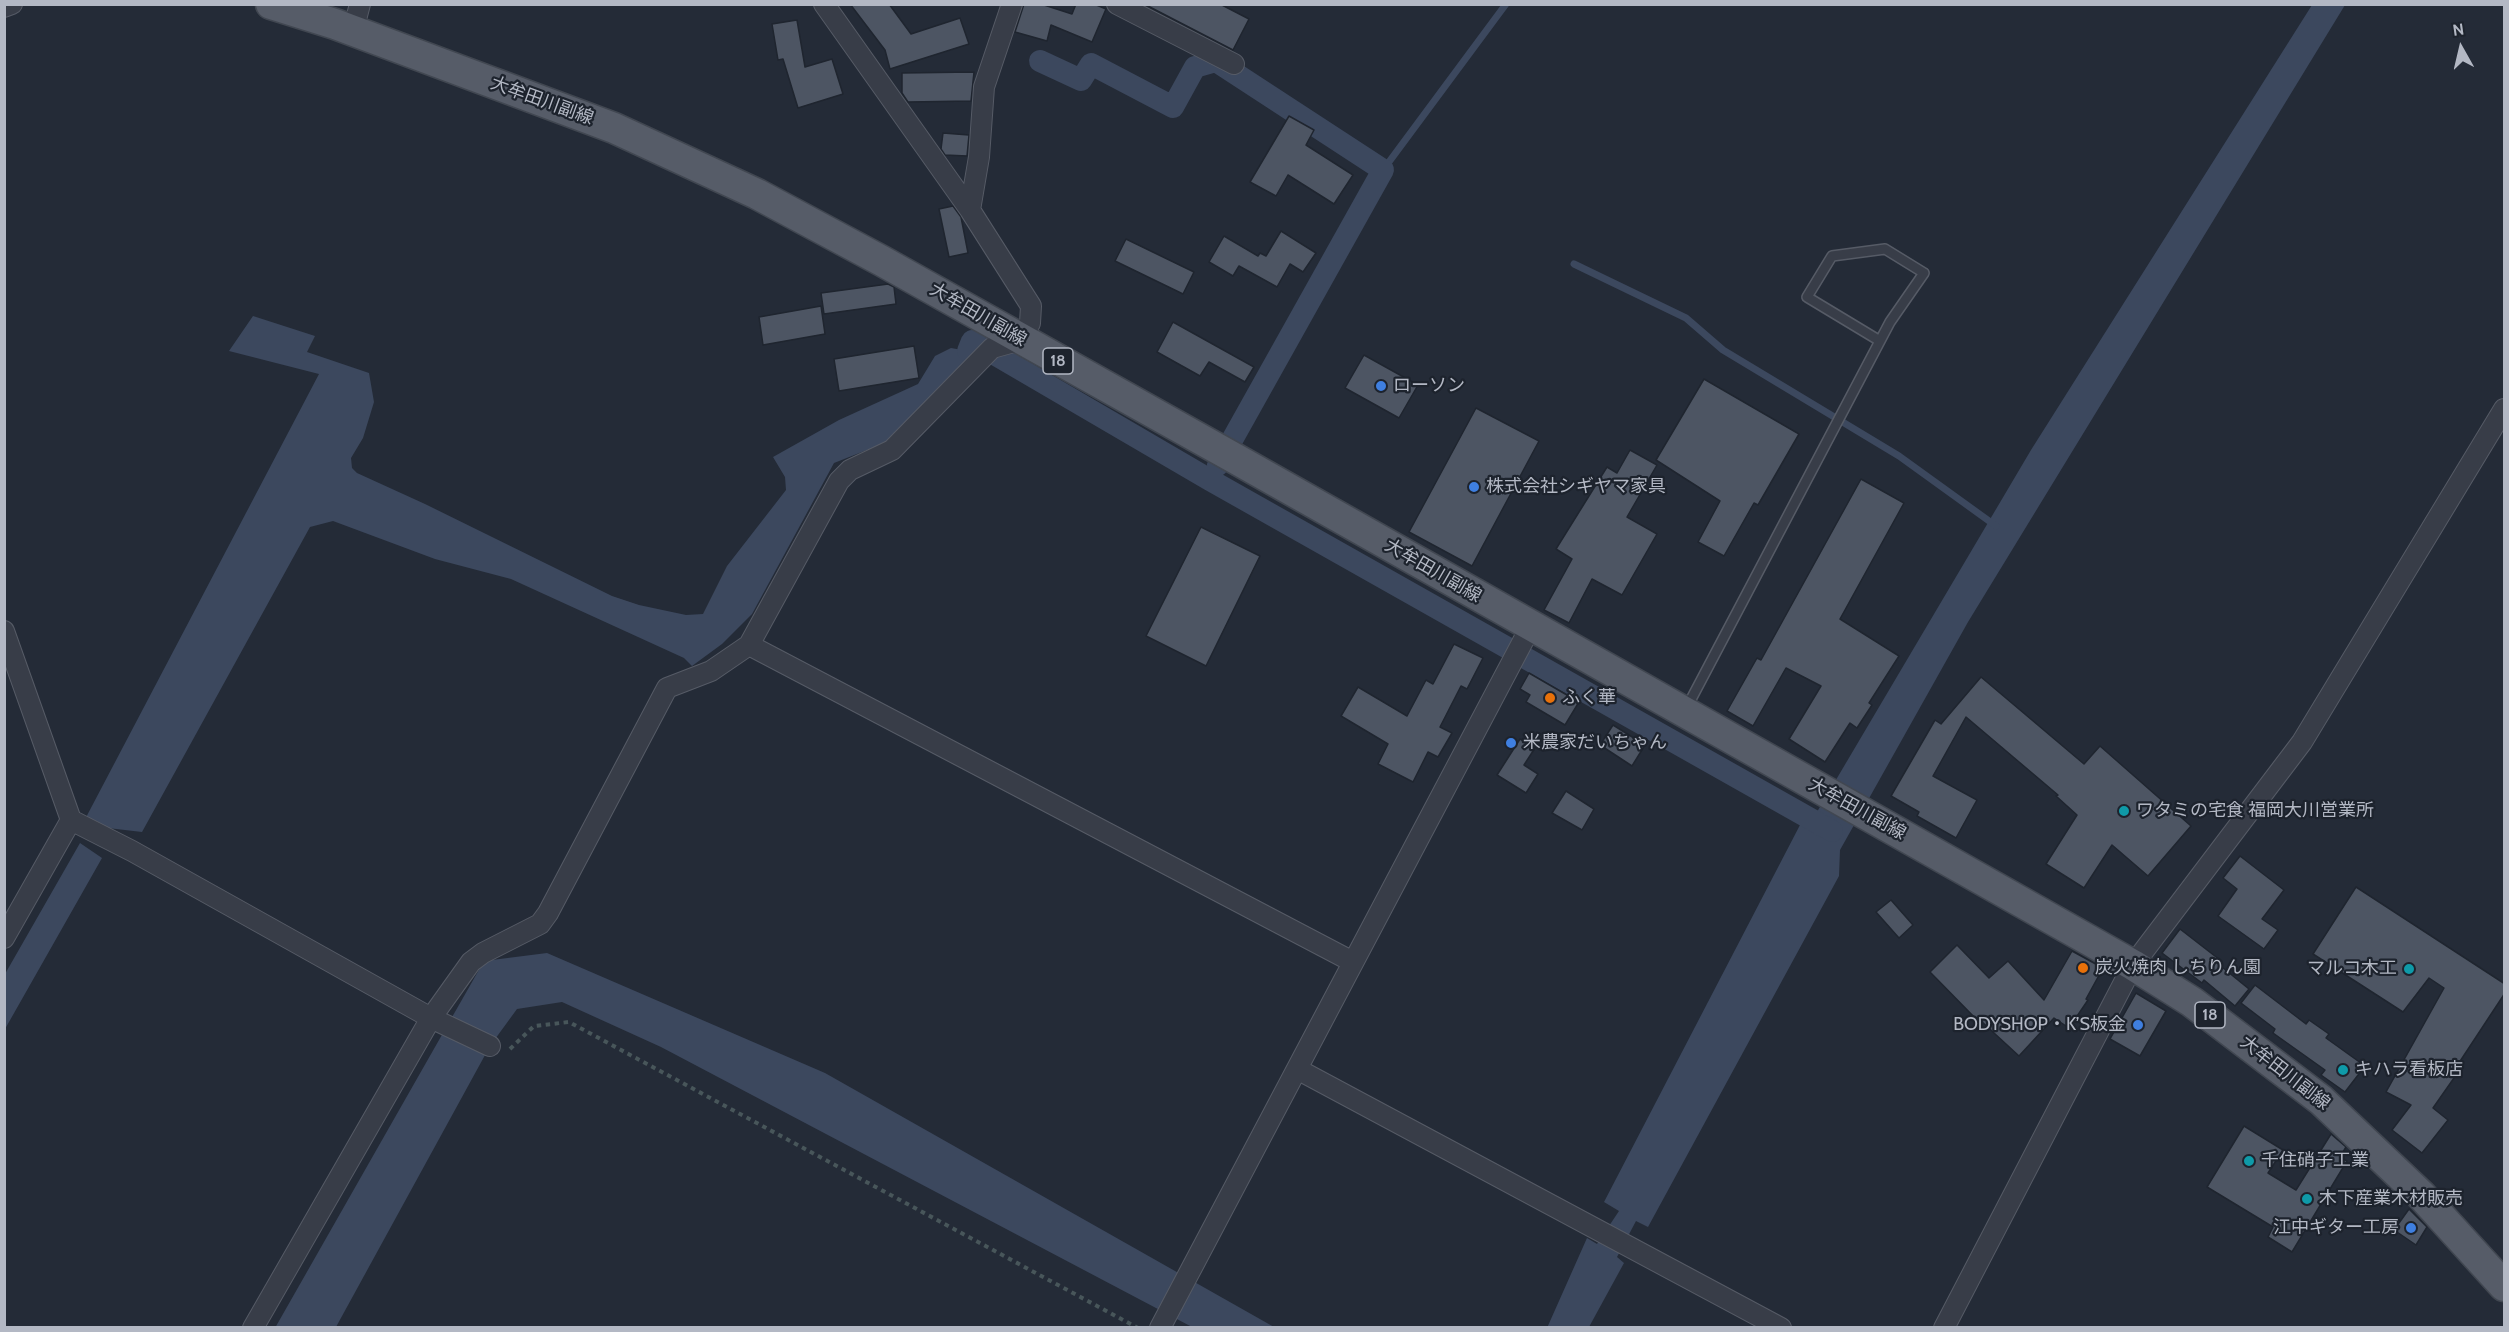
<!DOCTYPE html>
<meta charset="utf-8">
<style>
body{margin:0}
#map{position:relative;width:2509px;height:1332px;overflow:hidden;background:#242b37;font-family:Cabin,sans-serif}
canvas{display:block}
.frame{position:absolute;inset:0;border:6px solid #b3b8c4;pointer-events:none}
.north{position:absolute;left:2431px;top:18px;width:60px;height:60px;-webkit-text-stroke:4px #1d232d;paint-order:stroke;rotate:352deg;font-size:16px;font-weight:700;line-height:24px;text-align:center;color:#b3b8c4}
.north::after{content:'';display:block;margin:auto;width:21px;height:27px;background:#b3b8c4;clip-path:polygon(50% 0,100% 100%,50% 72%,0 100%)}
</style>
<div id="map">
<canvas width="2509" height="1332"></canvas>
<div class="frame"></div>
<div class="north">N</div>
</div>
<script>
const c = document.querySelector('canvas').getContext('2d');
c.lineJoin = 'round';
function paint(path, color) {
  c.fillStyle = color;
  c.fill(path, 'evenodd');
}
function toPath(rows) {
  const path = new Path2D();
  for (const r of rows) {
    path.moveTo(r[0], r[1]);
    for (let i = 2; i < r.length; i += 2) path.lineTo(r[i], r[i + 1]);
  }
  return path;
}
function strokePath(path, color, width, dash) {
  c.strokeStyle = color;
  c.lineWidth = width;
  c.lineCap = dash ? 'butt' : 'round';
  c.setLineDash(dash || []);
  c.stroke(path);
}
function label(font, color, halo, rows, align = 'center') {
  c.font = font + ' Cabin,"Noto Sans JP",sans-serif';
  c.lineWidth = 4.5;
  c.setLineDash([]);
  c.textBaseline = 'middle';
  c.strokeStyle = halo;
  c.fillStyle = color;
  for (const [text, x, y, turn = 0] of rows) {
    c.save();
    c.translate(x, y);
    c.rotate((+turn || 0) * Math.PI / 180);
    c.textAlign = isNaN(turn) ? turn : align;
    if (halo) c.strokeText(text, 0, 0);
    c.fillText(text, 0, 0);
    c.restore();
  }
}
paint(toPath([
 [2312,5,2345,5,1968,622,1840,850,1839,876,1648,1227,1636,1221,1617,1257,1624,1263,1589,1327,1547,1328,1587,1238,1597,1244,1619,1211,1604,1202,1800,825,1807,815,1814,817,2031,450],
 [253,316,315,336,307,352,369,373,374,402,363,438,351,458,352,468,357,473,425,504,612,596,639,605,686,615,703,614,727,566,786,490,785,477,773,457,839,420,918,384,935,356,951,348,968,351,976,356,895,439,834,463,752,614,722,644,692,666,684,658,511,579,435,559,333,521,310,527,142,832,82,825,319,374,229,351],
 [80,843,102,858,5,1029,5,974],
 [547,953,825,1073,1274,1327,1192,1327,661,1047,562,1002,517,1009,490,1046,336,1327,275,1328,484,961]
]), '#3c485e');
strokePath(toPath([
 [1383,170,1506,4],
 [1574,264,1686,318,1723,350,1899,456,1996,526]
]), '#3c485e', 7);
strokePath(toPath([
 [1040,61,1081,80,1091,64,1173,107,1195,67,1216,61,1383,170,1218,465],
 [968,351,972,341,1210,480,1832,831]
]), '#3c485e', 22);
const building = toPath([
 [850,4,889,4,911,34,960,18,969,44,890,69,885,50,850,4],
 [1024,4,1041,4,1072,14,1076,4,1094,4,1106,9,1092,42,1051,25,1047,41,1015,32,1024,4],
 [1144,4,1220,4,1249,19,1233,50,1144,4],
 [797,20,805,67,832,59,843,94,798,108,783,59,778,60,772,24,797,20],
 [974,72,971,101,908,102,902,93,902,73,974,72],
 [1289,116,1314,130,1306,145,1353,175,1334,204,1288,175,1276,196,1250,182,1289,116],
 [943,133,969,135,967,156,945,155,941,149,943,133],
 [953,206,961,217,968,253,949,257,939,209,953,206],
 [1281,231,1316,253,1303,272,1290,264,1277,287,1239,266,1233,276,1209,262,1224,236,1258,256,1260,253,1266,256,1281,231],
 [1126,239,1194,272,1183,294,1115,261,1126,239],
 [888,284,894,287,896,304,824,314,821,293,888,284],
 [821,306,825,334,763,345,759,317,821,306],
 [1173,322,1254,367,1245,382,1209,362,1200,376,1157,352,1173,322],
 [914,346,919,378,839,391,834,359,914,346],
 [1364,355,1418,385,1399,418,1345,388,1364,355],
 [1704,379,1799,434,1758,505,1754,503,1724,556,1698,542,1720,501,1656,460,1704,379],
 [1476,408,1539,441,1472,566,1409,532,1476,408],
 [1630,450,1657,465,1627,517,1657,534,1622,595,1592,579,1569,623,1544,610,1572,559,1556,549,1607,467,1617,473,1630,450],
 [1861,479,1904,503,1840,619,1899,656,1869,703,1872,705,1857,728,1850,723,1825,762,1789,739,1821,686,1786,668,1753,726,1727,711,1757,658,1761,660,1861,479],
 [1201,527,1260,556,1206,666,1146,636,1201,527],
 [1454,644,1483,658,1467,689,1461,686,1440,727,1452,733,1438,757,1428,752,1413,782,1378,764,1388,744,1341,716,1358,687,1407,716,1426,680,1433,684,1454,644],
 [1529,673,1579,702,1565,725,1526,702,1530,695,1520,689,1529,673],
 [1981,677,2084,764,2100,746,2191,826,2148,876,2112,845,2084,888,2046,864,2077,815,2056,796,2058,795,1966,717,1933,776,1977,800,1956,838,1917,816,1919,812,1891,796,1935,720,1941,724,1981,677],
 [1613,725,1645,745,1632,766,1600,745,1613,725],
 [1520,739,1535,748,1524,765,1538,774,1526,793,1497,775,1520,739],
 [1566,791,1594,809,1582,830,1552,813,1566,791],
 [2240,856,2284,890,2262,919,2278,930,2264,949,2218,916,2237,889,2223,878,2240,856],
 [2356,887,2505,984,2505,993,2451,1075,2454,1078,2433,1108,2448,1120,2422,1153,2392,1130,2411,1105,2386,1092,2444,988,2429,978,2403,1012,2313,954,2356,887],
 [1891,900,1913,925,1899,938,1876,912,1891,900],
 [2180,929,2220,960,2217,963,2249,989,2235,1006,2204,980,2202,983,2162,953,2180,929],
 [1957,945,1989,978,2008,961,2044,1000,2072,951,2103,968,2086,999,2088,1000,2069,1028,2054,1018,2019,1056,1981,1021,1979,1022,1930,972,1957,945],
 [2255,985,2306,1024,2309,1020,2329,1034,2326,1038,2365,1066,2345,1092,2321,1075,2325,1070,2273,1033,2275,1029,2241,1003,2255,985],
 [2136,993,2166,1011,2140,1056,2110,1039,2136,993],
 [2244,1126,2283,1150,2268,1173,2296,1190,2331,1134,2346,1147,2340,1157,2347,1161,2292,1252,2268,1237,2273,1227,2207,1187,2244,1126],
 [2409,1209,2427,1227,2416,1245,2394,1230,2409,1209]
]);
paint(building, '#4d5563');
strokePath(building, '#1f252f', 1.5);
const lane = toPath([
 [1687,707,1890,322,1924,273,1885,249,1832,256,1807,297,1880,341]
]);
const street = toPath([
 [1117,4,1234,64],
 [4,7,12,4],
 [353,31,360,4],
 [970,210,979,157,984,87,1012,4],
 [4,631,71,820,132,851,431,1018,490,1046],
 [749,645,1353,962],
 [4,938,71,820],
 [1297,1069,1781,1328],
 [253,1328,431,1018,471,962,483,953,540,924,548,913,667,688,711,671,749,645,839,481,850,470,892,450,992,348,1021,340,1030,323,1031,306,970,210,824,4],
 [1160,1328,1531,626],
 [1944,1328,2133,965,2302,742,2504,409]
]);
const primary = toPath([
 [271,4,335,24,614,128,757,194,882,261,1236,459,2133,965,2192,1002,2321,1100,2422,1196,2504,1286]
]);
strokePath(lane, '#565b66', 12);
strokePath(street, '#565b66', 22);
strokePath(primary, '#414751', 33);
strokePath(toPath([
 [510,1049,534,1026,569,1022,1138,1328]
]), '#48565a', 4, [4.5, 4.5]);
strokePath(lane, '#383d48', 9);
strokePath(street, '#383d48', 20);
strokePath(primary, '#565c68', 30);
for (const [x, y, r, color] of [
 [1381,386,6,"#3f7fe0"],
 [1474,487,6,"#3f7fe0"],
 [1550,698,6,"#e8710a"],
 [1511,743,6,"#3f7fe0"],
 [2124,811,6,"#0f9aa8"],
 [2083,968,6,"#e8710a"],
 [2409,969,6,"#0f9aa8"],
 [2138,1025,6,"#3f7fe0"],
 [2343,1070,6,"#0f9aa8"],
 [2249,1161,6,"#0f9aa8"],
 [2307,1199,6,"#0f9aa8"],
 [2411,1228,6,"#3f7fe0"]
]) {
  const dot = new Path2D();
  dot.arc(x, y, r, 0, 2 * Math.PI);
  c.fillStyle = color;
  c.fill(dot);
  strokePath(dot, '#1d232d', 2);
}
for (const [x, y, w] of [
 [1058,361,30],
 [2210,1015,30]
]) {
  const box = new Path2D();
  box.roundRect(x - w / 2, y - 13, w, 26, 4.5);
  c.fillStyle = '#1d232d';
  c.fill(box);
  strokePath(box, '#b3b8c4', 1.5);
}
label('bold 16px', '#b3b8c4', null, [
 ["18",1058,361],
 ["18",2210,1015]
]);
label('18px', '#b3b8c4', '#1d232d', [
 ["大牟田川副線",542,101,20],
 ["大牟田川副線",978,315,30],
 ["大牟田川副線",1433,571,30],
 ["大牟田川副線",1857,809,29],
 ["大牟田川副線",2285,1073,38]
]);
label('18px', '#b3b8c4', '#1d232d', [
 ["ローソン",1393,386],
 ["株式会社シギヤマ家具",1486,487],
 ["ふく華",1562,698],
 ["米農家だいちゃん",1523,743],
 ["ワタミの宅食 福岡大川営業所",2136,811],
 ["炭火焼肉 しちりん園",2095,968],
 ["マルコ木工",2397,969,"right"],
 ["BODYSHOP・K’S板金",2126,1025,"right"],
 ["キハラ看板店",2355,1070],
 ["千住硝子工業",2261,1161],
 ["木下産業木材販売",2319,1199],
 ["江中ギター工房",2399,1228,"right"]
], 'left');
</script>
